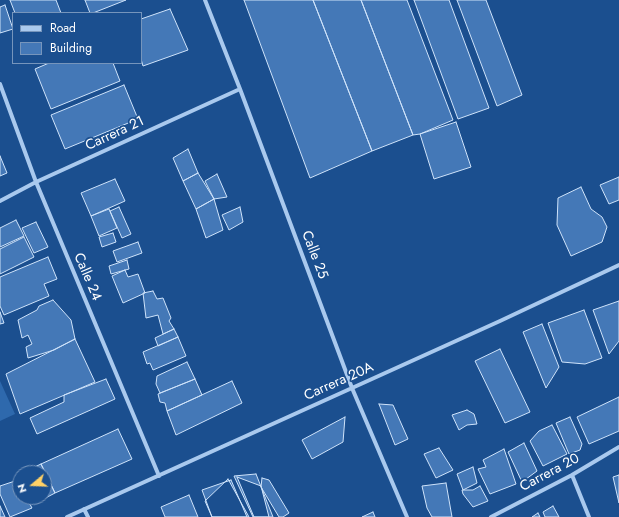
<!DOCTYPE html>
<style>
body{margin:0}
#map{position:relative;width:619px;height:517px;overflow:hidden;background:#1b4f8f;font-family:Jost,sans-serif}
canvas{display:block}
.legend{position:absolute;left:12px;top:12px;width:130px;height:52px;box-sizing:border-box;background:#1b4f8f;border:1px solid #7695bc;margin:0;padding:5px 7px;list-style:none;font-size:12px;color:#fff}
.legend li{display:flex;align-items:center;gap:8px;height:20px}
.legend b{width:20px;border:1px solid #7695bc}
.north{position:absolute;left:12px;top:465px;width:40px;height:40px;box-sizing:border-box;background:#1b4f8f;border:1px solid #7695bc;border-radius:50%;rotate:251deg;font-size:11px;font-weight:700;line-height:16px;text-align:center;color:#fff}
.north::after{content:'';display:block;margin:auto;width:14px;height:18px;background:#ffd166;clip-path:polygon(50% 0,100% 100%,50% 72%,0 100%)}
</style>
<div id="map">
<canvas width="619" height="517"></canvas>
<ul class="legend">
<li><b style="height:5px;background:#a9c9ee"></b>Road</li>
<li><b style="height:11px;background:#4478b7"></b>Building</li>
</ul>
<div class="north">N</div>
</div>
<script>
const c = document.querySelector('canvas').getContext('2d');
c.lineJoin = 'round';
function paint(path, color) {
  c.fillStyle = color;
  c.fill(path, 'evenodd');
}
function toPath(rows) {
  const path = new Path2D();
  for (const r of rows) {
    path.moveTo(r[0], r[1]);
    for (let i = 2; i < r.length; i += 2) path.lineTo(r[i], r[i + 1]);
  }
  return path;
}
function strokePath(path, color, width, dash) {
  c.strokeStyle = color;
  c.lineWidth = width;
  c.lineCap = dash ? 'butt' : 'round';
  c.setLineDash(dash || []);
  c.stroke(path);
}
function label(font, color, halo, rows, align = 'center') {
  c.font = font + ' Jost,sans-serif';
  c.lineWidth = 3.5;
  c.setLineDash([]);
  c.textBaseline = 'middle';
  c.strokeStyle = halo;
  c.fillStyle = color;
  for (const [text, x, y, turn = 0] of rows) {
    c.save();
    c.translate(x, y);
    c.rotate((+turn || 0) * Math.PI / 180);
    c.textAlign = isNaN(turn) ? turn : align;
    if (halo) c.strokeText(text, 0, 0);
    c.fillText(text, 0, 0);
    c.restore();
  }
}
paint(toPath([
 [0,381,15,414,0,421]
]), '#2e69ad');
const building = toPath([
 [10,0,56,0,61,13,15,13,10,0],
 [85,0,126,0,93,13,90,13,85,0],
 [244,0,313,0,372,151,310,178,244,0],
 [313,0,361,0,413,135,372,151,313,0],
 [361,0,407,0,453,120,420,134,413,135,361,0],
 [414,0,449,0,489,108,458,119,414,0],
 [457,0,486,0,522,95,497,106,457,0],
 [5,5,13,29,0,33,0,7,5,5],
 [170,9,188,50,143,66,141,59,141,19,170,9],
 [49,63,113,63,120,81,51,109,35,69,49,63],
 [124,85,138,119,65,149,51,115,124,85],
 [456,122,471,167,434,179,420,134,456,122],
 [188,149,198,173,183,181,173,158,188,149],
 [0,156,7,173,0,176,0,156],
 [198,173,214,199,196,209,183,181,198,173],
 [217,174,227,197,214,199,205,181,217,174],
 [619,177,619,200,609,204,600,185,619,177],
 [115,179,125,201,91,216,81,193,115,179],
 [581,187,591,209,602,217,607,227,602,242,571,256,557,225,558,198,581,187],
 [214,199,223,230,206,238,196,209,214,199],
 [119,207,131,234,122,238,110,211,119,207],
 [240,207,243,222,229,230,222,215,240,207],
 [109,209,117,228,99,236,91,216,109,209],
 [16,220,24,236,0,247,0,228,16,220],
 [36,222,48,247,34,253,22,228,36,222],
 [113,233,116,242,102,247,99,237,113,233],
 [24,237,34,257,0,274,0,249,24,237],
 [138,242,142,253,117,262,113,251,138,242],
 [48,257,57,279,44,284,49,296,4,315,0,306,0,277,48,257],
 [127,260,129,269,111,274,109,266,127,260],
 [125,270,128,277,138,274,145,293,123,303,112,276,125,270],
 [153,291,157,299,163,298,171,318,169,321,174,329,163,334,158,315,146,318,143,293,153,291],
 [53,300,71,320,75,339,54,350,28,358,26,347,32,344,28,335,22,338,18,320,37,310,39,306,53,300],
 [619,301,619,341,609,354,593,310,619,301],
 [584,310,602,358,585,364,562,362,548,323,584,310],
 [0,312,4,323,0,324,0,312],
 [542,324,559,367,546,388,523,332,542,324],
 [174,329,178,337,158,346,155,338,174,329],
 [178,337,186,356,153,370,150,363,147,364,143,352,178,337],
 [75,339,95,382,20,414,6,374,75,339],
 [500,349,530,412,505,423,475,361,500,349],
 [187,362,195,379,160,393,156,384,157,376,187,362],
 [106,379,115,399,37,434,30,418,64,402,64,395,106,379],
 [195,379,202,395,167,411,165,403,160,402,158,394,195,379],
 [232,381,242,403,176,435,167,411,232,381],
 [619,397,619,431,589,444,577,417,619,397],
 [379,404,393,405,408,439,395,445,379,404],
 [467,410,474,414,477,424,467,425,459,430,452,415,467,410],
 [345,417,343,442,312,459,302,440,345,417],
 [570,417,582,444,580,450,569,454,556,423,570,417],
 [552,425,567,454,543,466,530,441,539,431,552,425],
 [118,429,132,459,55,493,41,464,118,429],
 [524,443,537,471,522,482,508,452,524,443],
 [439,448,453,470,436,478,424,454,439,448],
 [504,449,516,484,490,494,478,469,486,467,483,460,504,449],
 [41,464,55,493,34,504,31,497,44,497,44,473,22,473,41,464],
 [473,467,477,483,463,490,457,474,473,467],
 [256,474,273,517,253,517,234,476,256,474],
 [619,475,619,503,613,477,619,475],
 [237,477,261,486,269,517,254,517,237,477],
 [262,478,269,480,289,513,283,517,279,517,261,487,262,478],
 [228,479,249,517,212,517,205,501,228,479],
 [18,480,20,485,20,497,26,497,32,508,10,517,0,494,0,486,18,480],
 [231,480,247,517,212,517,202,490,231,480],
 [446,483,452,517,432,517,427,508,422,486,446,483],
 [480,486,488,501,473,507,463,494,462,490,473,490,480,486],
 [189,495,198,517,165,517,161,507,189,495],
 [0,506,5,517,0,517,0,506],
 [553,506,559,517,545,517,543,512,553,506],
 [373,512,375,517,362,517,373,512],
 [538,513,540,517,532,517,538,513]
]);
paint(building, '#4478b7');
strokePath(building, '#cfe3fa', 1);
strokePath(toPath([
 [205,0,240,89,352,388,407,517],
 [0,84,36,182,159,476],
 [0,201,36,182,240,89],
 [572,475,589,517],
 [84,509,88,517],
 [67,517,500,321,619,265],
 [491,517,572,475,619,447]
]), '#a9c9ee', 4);
label('14px', '#fff', '#1b4f8f', [
 ["Carrera 21",115,134,-25],
 ["Calle 25",314,255,69],
 ["Calle 24",87,277,67],
 ["Carrera 20A",339,382,-24],
 ["Carrera 20",550,473,-28]
]);
</script>
